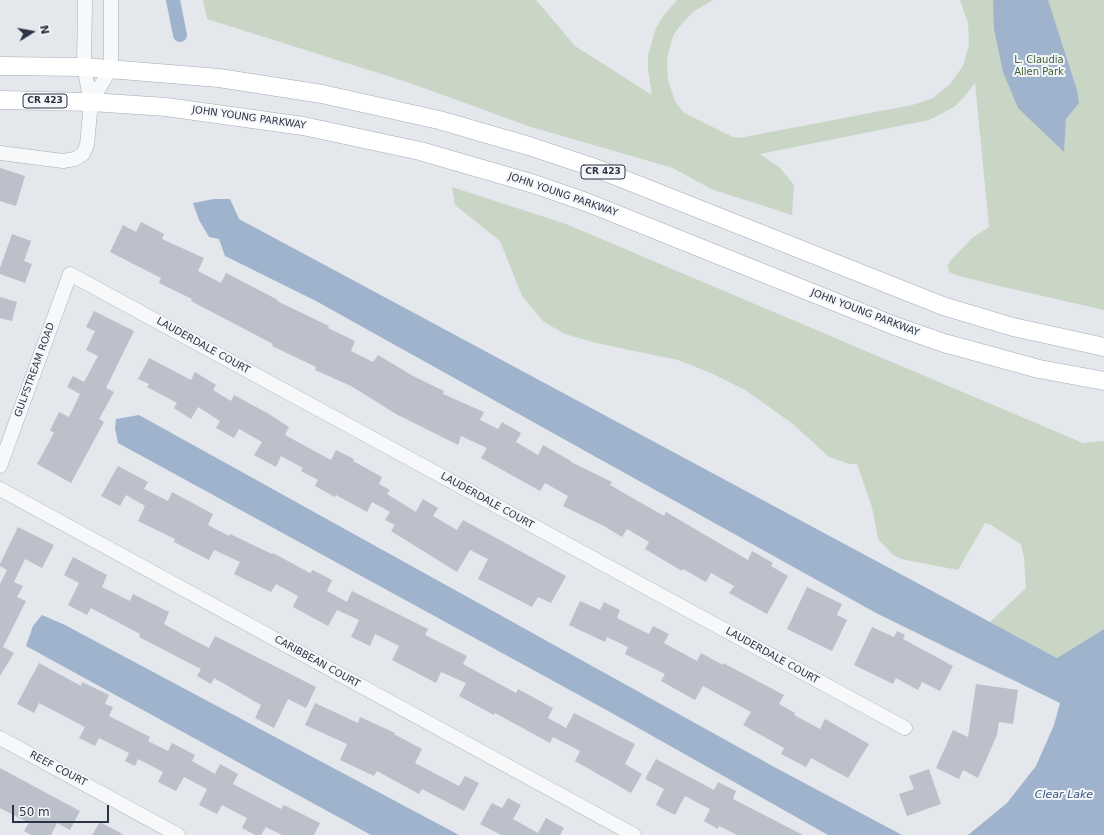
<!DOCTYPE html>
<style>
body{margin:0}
#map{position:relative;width:1104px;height:835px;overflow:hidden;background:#e4e7ec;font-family:"DejaVu Sans",sans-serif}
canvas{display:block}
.north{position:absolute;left:12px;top:12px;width:40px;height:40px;-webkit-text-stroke:3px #f4f6f9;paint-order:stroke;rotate:79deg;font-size:11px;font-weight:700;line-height:16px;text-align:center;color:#2b3445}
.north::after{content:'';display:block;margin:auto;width:14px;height:18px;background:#2b3445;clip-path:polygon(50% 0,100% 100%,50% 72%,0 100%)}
.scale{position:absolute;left:12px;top:805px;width:97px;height:18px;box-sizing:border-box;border:2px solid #2b3445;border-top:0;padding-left:5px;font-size:12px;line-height:14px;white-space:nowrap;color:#2b3445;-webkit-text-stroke:3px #f4f6f9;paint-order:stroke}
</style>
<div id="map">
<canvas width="1104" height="835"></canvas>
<div class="north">N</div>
<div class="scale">50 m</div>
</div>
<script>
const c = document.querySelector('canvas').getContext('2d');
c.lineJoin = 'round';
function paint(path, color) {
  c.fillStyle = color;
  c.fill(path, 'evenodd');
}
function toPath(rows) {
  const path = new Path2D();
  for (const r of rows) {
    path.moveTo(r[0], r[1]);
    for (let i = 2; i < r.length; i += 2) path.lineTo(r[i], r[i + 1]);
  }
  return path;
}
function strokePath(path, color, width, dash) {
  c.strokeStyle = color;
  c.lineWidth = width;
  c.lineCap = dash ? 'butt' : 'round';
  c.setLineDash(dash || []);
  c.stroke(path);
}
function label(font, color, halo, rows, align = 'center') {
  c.font = font + ' "DejaVu Sans",sans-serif';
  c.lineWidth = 4;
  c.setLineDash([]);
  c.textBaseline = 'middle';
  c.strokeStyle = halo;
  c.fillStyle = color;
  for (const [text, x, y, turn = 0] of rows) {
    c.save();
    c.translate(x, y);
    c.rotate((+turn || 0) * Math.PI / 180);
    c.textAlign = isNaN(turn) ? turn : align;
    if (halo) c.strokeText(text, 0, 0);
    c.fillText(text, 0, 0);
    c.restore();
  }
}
paint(toPath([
 [203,0,536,0,575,46,652,95,648,69,648,55,656,28,663,16,677,0,713,0,694,11,679,27,673,36,667,58,668,80,675,101,684,113,733,137,739,138,912,105,933,98,950,84,963,66,966,55,969,45,968,23,960,0,1104,0,1104,310,995,285,956,275,949,272,948,265,950,261,972,238,989,227,975,83,964,97,954,107,929,120,760,154,780,168,794,185,792,215,711,189,673,168,531,127,410,83,207,19],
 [452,187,566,224,1083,443,1104,441,1104,629,1057,658,990,622,1026,588,1024,558,1021,544,991,525,985,523,958,570,901,559,893,555,878,539,872,507,857,464,849,464,829,457,793,424,745,390,711,373,678,360,596,343,565,334,544,322,522,296,500,241,455,205]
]), '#c9d6c5');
paint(toPath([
 [993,0,1048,0,1077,90,1079,103,1066,119,1064,152,1018,108,1003,72,994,29],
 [214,199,230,199,239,219,1057,658,1104,629,1104,835,968,835,1007,803,1036,766,1054,725,1060,703,876,613,316,301,225,256,219,239,209,237,199,220,193,203],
 [139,415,778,769,902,835,828,835,610,712,118,443,115,428,116,419],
 [42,615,65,625,459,835,371,835,26,646,33,626]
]), '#9fb4cc');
strokePath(toPath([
 [173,0,180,35]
]), '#9fb4cc', 14);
paint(toPath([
 [0,168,25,176,16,206,0,201],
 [141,222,164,234,162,239,204,258,198,271,221,283,226,273,278,300,277,301,329,326,328,328,355,341,351,351,373,362,378,355,413,376,444,391,443,394,484,412,480,420,498,429,502,422,521,433,516,442,538,455,543,445,571,461,571,462,612,482,610,485,664,516,666,512,748,560,752,551,773,563,771,566,788,576,767,614,729,593,734,586,711,573,706,582,683,569,682,571,645,549,649,542,627,529,622,537,604,526,563,506,568,496,545,483,540,491,481,458,487,448,461,436,458,445,396,414,351,386,315,370,316,367,272,346,273,344,191,301,192,299,159,283,161,278,110,252,123,225,136,232],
 [12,234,31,241,24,261,32,264,25,283,0,274,0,268],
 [0,297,17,302,12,321,0,318],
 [94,311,134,331,106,388,114,392,99,419,104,422,71,483,37,464,54,433,50,430,59,412,69,417,80,394,67,387,73,376,84,382,98,356,86,350,95,331,86,327],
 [149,358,191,380,195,372,216,385,213,390,231,401,234,395,269,414,289,427,285,435,331,460,336,450,354,459,353,461,382,477,379,484,390,490,387,494,416,512,423,499,438,508,433,516,457,530,463,520,566,576,551,603,538,597,532,607,478,579,488,559,470,550,457,572,391,531,395,525,385,520,390,512,372,502,367,512,336,495,335,497,315,486,318,480,301,471,303,468,281,456,276,467,254,455,262,442,239,429,234,438,216,428,220,421,198,407,191,419,174,408,177,403,147,387,149,384,138,379],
 [118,466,148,482,144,489,168,501,172,492,213,514,208,525,229,536,230,534,272,554,273,553,310,573,313,570,332,580,327,591,347,602,352,591,428,629,425,635,467,656,463,664,516,693,518,689,553,708,548,718,566,728,574,713,635,744,625,764,642,774,631,793,575,761,580,751,553,737,550,743,495,713,494,715,459,696,466,683,441,672,436,683,392,660,399,646,375,634,370,646,351,637,359,620,337,610,328,626,293,607,298,596,276,584,271,592,234,574,240,562,214,550,209,560,174,542,175,539,138,521,145,506,126,495,120,506,101,496],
 [18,527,54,545,42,568,25,559,14,582,23,586,17,597,26,601,3,647,14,653,0,676,0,584,7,570,0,566,0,564],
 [73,557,107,575,102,587,130,601,133,594,169,612,164,624,182,634,209,648,215,636,316,687,306,708,288,699,274,728,255,718,261,705,214,678,211,684,197,676,201,669,139,637,140,634,91,608,87,615,68,605,79,583,64,575],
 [807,587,842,604,837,615,847,620,832,651,787,629],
 [580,601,600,610,604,602,620,610,617,618,649,634,653,626,669,634,664,643,697,661,701,653,723,665,723,663,784,695,779,704,795,713,794,715,820,729,825,719,869,744,848,778,811,758,806,767,781,754,784,748,743,725,751,712,703,686,695,700,661,681,665,674,625,654,628,647,607,637,605,642,569,625],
 [872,627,894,637,897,631,905,635,903,639,953,666,940,691,922,682,918,690,896,678,893,684,854,665],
 [39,663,81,686,82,682,109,695,105,704,113,707,109,716,150,737,148,741,168,751,172,743,195,755,192,761,215,774,220,764,238,774,233,784,281,809,284,805,320,823,314,835,282,835,266,827,261,835,255,835,242,828,247,818,222,805,217,814,199,805,207,789,184,777,176,791,158,782,163,772,138,759,135,766,125,761,129,753,99,738,95,746,79,738,85,727,39,703,34,713,17,704],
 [976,684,1018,690,1013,724,999,722,997,735,978,778,963,770,959,779,936,768,953,730,968,737],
 [315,703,358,723,360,717,395,733,394,734,422,749,415,763,459,786,465,776,479,783,464,811,422,789,419,794,377,771,374,776,340,760,347,744,305,725],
 [656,759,714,790,718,782,736,791,733,799,803,835,737,835,719,826,718,829,704,821,710,809,685,796,675,815,656,805,664,789,645,779],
 [0,768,80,811,70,830,57,823,51,835,31,835,24,831,29,823,0,808],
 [929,769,941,804,907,816,899,794,914,789,909,776],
 [508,798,521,805,513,819,538,833,546,818,564,828,560,835,501,835,480,824,492,803,502,808],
 [100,822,124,835,92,835]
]), '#bbc0ca');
const minor = toPath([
 [91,102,111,68,111,0],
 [0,153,63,161,75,159,83,154,87,145,91,102,84,67,85,0],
 [0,466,70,274,905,728],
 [0,489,634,835],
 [0,738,178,835]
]);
const major = toPath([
 [0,66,84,67,219,78,322,94,439,120,529,146,598,169,943,306,1013,327,1104,347],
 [0,100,91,102,166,107,303,126,420,151,534,184,586,202,895,326,944,343,1039,369,1104,381]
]);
strokePath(minor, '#a9aeb7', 15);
strokePath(major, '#a3abb8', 19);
strokePath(minor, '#f7f8fa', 14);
strokePath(major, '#fff', 18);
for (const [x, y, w] of [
 [45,101,44],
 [603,172,44]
]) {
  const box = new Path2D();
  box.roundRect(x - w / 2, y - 7, w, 14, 3);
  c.fillStyle = '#f4f6f9';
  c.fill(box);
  strokePath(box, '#2b3445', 1);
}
label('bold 9px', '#2b3445', null, [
 ["CR 423",45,101],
 ["CR 423",603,172]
]);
label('10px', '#3f6138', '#f4f6f9', [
 ["L. Claudia",1039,60],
 ["Allen Park",1039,72]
]);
label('10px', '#2b3445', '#f4f6f9', [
 ["JOHN YOUNG PARKWAY",249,118,8],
 ["JOHN YOUNG PARKWAY",563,195,19],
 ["JOHN YOUNG PARKWAY",865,313,21],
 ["LAUDERDALE COURT",203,346,29],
 ["GULFSTREAM ROAD",35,370,-70],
 ["LAUDERDALE COURT",487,501,29],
 ["LAUDERDALE COURT",772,656,29],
 ["CARIBBEAN COURT",317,662,29],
 ["REEF COURT",58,769,28]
]);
label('italic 11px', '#34527a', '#f4f6f9', [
 ["Clear Lake",1064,795]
]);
</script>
